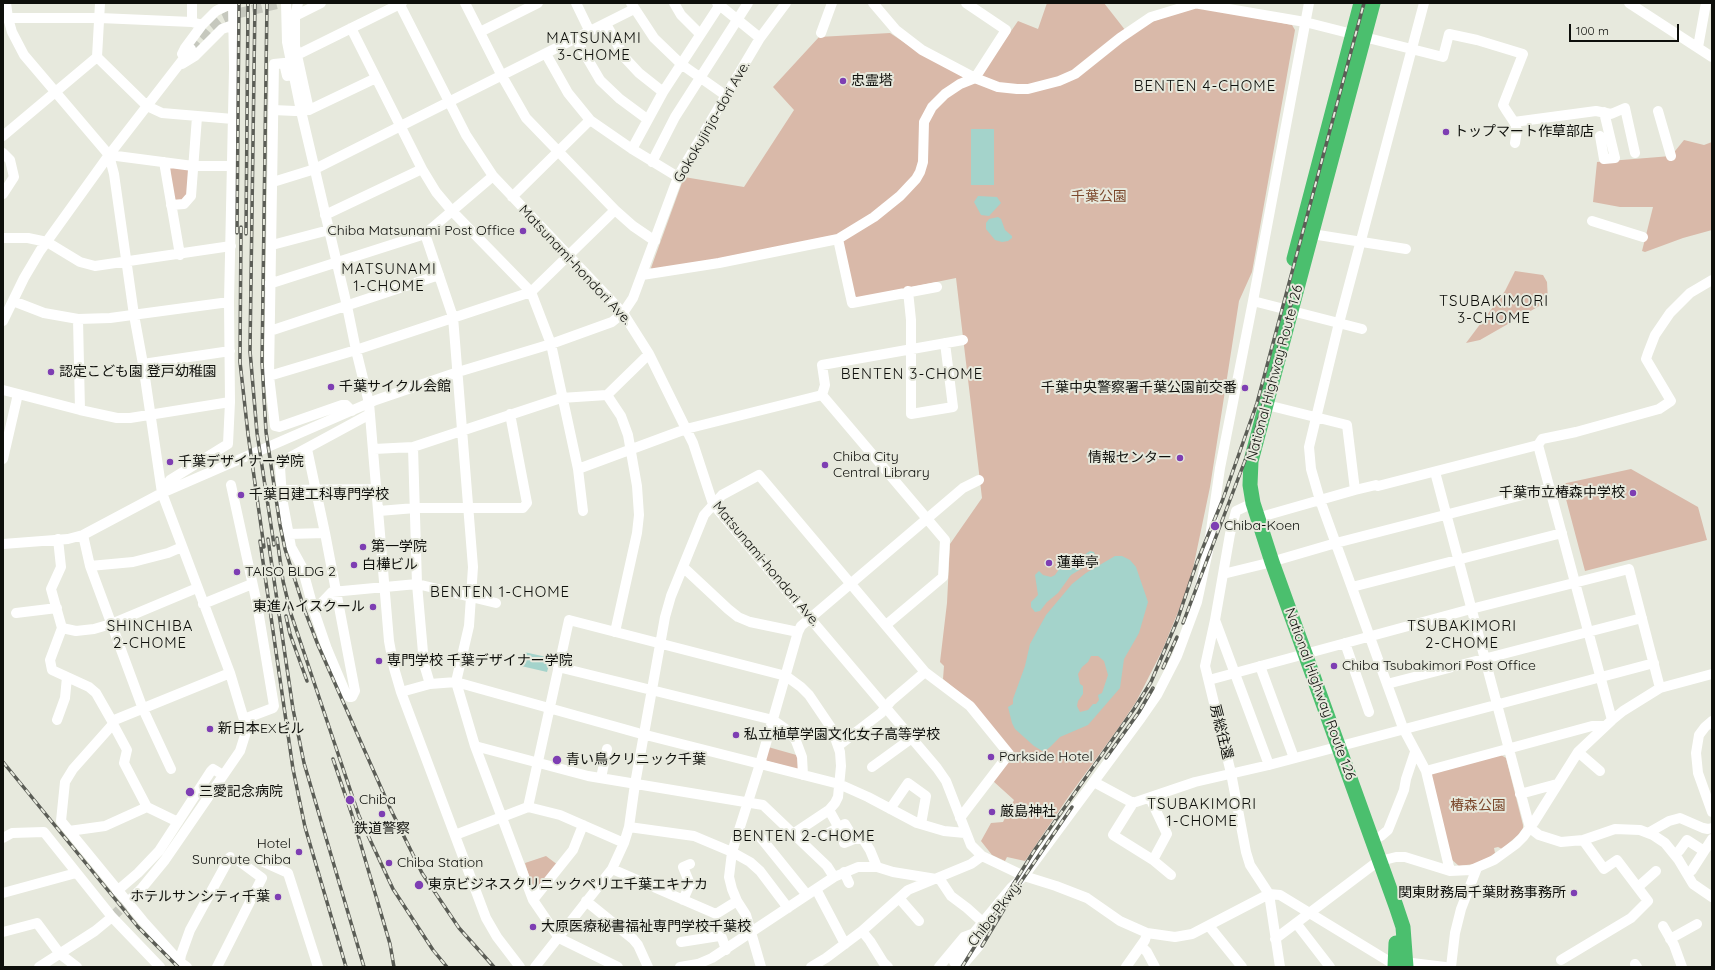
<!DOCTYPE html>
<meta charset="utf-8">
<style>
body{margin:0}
#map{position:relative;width:1715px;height:970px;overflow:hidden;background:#e7e9dd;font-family:Quicksand,sans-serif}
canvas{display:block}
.frame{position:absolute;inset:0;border:4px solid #0e0f0b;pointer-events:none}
.scale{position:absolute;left:1569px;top:24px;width:110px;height:18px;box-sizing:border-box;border:2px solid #0e0f0b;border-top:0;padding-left:5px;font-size:12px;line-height:14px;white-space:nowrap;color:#0e0f0b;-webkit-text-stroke:3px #e7e9dd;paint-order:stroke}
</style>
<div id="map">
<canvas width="1715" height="970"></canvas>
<div class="frame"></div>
<div class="scale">100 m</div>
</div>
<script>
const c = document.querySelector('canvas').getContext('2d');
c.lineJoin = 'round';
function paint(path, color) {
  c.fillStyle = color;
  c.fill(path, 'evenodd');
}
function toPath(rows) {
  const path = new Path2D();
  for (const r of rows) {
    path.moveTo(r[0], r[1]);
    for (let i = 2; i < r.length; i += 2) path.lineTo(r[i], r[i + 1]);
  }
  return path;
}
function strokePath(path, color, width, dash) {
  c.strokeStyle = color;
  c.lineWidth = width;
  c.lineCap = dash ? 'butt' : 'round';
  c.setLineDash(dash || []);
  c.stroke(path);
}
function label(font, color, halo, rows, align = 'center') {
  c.font = font + ' Quicksand,"Noto Sans JP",sans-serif';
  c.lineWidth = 4;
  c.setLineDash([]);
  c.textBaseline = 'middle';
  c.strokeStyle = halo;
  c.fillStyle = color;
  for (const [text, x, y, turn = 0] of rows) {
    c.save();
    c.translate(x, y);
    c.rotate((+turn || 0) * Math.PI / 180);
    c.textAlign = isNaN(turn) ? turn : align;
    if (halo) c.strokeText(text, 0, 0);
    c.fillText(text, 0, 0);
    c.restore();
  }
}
paint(toPath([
 [1047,3,1104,3,1129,35,1141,26,1191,7,1201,7,1292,25,1295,30,1252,272,1239,301,1210,487,1190,583,1162,651,1136,702,1117,730,1069,796,1025,861,1007,857,1005,861,992,855,981,841,991,823,1003,822,1014,800,993,781,1011,754,969,700,943,679,944,666,940,662,947,603,950,544,982,498,956,278,858,298,852,294,837,236,653,271,651,268,684,177,744,187,794,110,773,87,819,37,890,33,923,55,973,82,996,53,1018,21,1038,29],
 [1684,140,1704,145,1712,142,1712,230,1683,238,1645,252,1642,251,1653,207,1620,207,1593,202,1597,162,1671,156],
 [170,166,191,170,191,185,183,203,172,199],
 [1515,271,1543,275,1547,282,1548,301,1480,340,1466,343,1505,291],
 [1631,469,1698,507,1707,540,1585,571,1562,484],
 [768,747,800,756,800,770,767,761,765,759],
 [1501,755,1506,758,1523,825,1523,828,1518,835,1502,849,1498,847,1494,848,1495,853,1481,863,1459,866,1451,859,1429,779,1433,773],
 [546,856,558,865,538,890,533,889,525,863]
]), '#d9b9a9');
paint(toPath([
 [971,129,994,129,994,185,971,185],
 [978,196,997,197,1001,203,989,216,981,215,974,202],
 [998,217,1001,219,1005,230,1012,236,1012,238,1008,241,1002,242,995,240,986,229,986,223,989,219],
 [1090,551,1094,552,1095,555,1094,559,1091,563,1071,575,1058,593,1047,602,1040,611,1035,612,1031,607,1031,602,1038,595,1035,575,1039,571,1043,575,1051,577,1055,575,1060,568,1059,561,1070,564],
 [1115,556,1122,556,1130,560,1136,567,1148,602,1139,633,1124,659,1120,688,1088,725,1060,737,1050,747,1044,752,1034,746,1015,729,1012,723,1008,707,1013,704,1013,699,1025,666,1030,644,1046,615,1072,584,1086,573],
 [1091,656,1098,656,1104,661,1108,675,1102,693,1098,695,1099,700,1096,704,1093,704,1088,710,1080,712,1077,706,1078,701,1083,694,1083,686,1080,684,1078,674,1082,667,1088,662],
 [524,652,551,658,547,672,521,666]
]), '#a4d3cb');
strokePath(toPath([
 [191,49,209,29,220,20,231,15,277,4],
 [112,917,131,899]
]), '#c6c8be', 10, [10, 5]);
strokePath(toPath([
 [6,3,8,18,12,32,24,55,109,155,114,174,134,315,143,364,162,493,230,673,245,723,246,732,240,751,165,860,142,888,131,899],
 [100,3,97,57,147,106,162,113,233,119],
 [286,3,287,42,301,111,347,306,356,350,369,403,389,641,394,668,401,692,486,918,497,937,520,967],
 [298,3,295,16,295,46,309,110],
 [399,3,466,135,493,176,623,313,649,354,693,443,713,504,937,768,946,781,971,845,982,856,1024,876,1056,886,1087,898,1120,921,1147,933,1175,937,1192,934,1269,894,1280,895,1390,962,1405,964,1412,963,1445,967],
 [465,3,502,76,526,118,615,210,633,226,655,241],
 [576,3,590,32],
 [631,3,654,38,681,64,725,95],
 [674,3,681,15,700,34],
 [717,3,760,38],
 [873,3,896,30,922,50,975,78,1006,30,966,3],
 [1194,3,1305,22,1443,57,1449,34,1477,40,1523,54,1503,105,1506,110,1514,122,1517,130,1515,143],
 [1424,3,1339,323,1309,447,1311,469,1320,500,1403,728,1426,771,1450,871],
 [1629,3,1712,57],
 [295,16,321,3],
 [3,18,100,18,192,22,202,25],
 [192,22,192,3],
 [606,24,625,58,639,73,663,92],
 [351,28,422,169,436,192,452,211,531,292,551,344,578,469,583,511],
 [480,32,538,3],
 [821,33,832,3],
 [576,39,600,80,620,99,647,119],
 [1698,47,1706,3],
 [182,54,185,48,202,25,216,11,232,3],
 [546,54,568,93,590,120,632,149,678,177],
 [297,55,402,3],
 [182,64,195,56,222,29,233,25],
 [287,76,284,63,274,64,269,376,275,426,279,427,342,405,346,405,352,411],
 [273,110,295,111,309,110,376,78],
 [1658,111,1671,156],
 [1514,122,1596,111,1611,114,1625,108,1635,153],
 [3,136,97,57],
 [1600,136,1604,159,1615,158,1604,112],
 [632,149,663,92,721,3],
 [3,153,10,160,14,177,3,194],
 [109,155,193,166,232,166],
 [164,162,180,255],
 [652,162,675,117,748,3],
 [273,182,315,169,634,9],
 [512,197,590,120],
 [171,205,184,204,191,196,197,117],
 [325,215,422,169],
 [1592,221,1643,237],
 [425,234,453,317,473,567,469,626,456,682,475,746,533,900,559,938,618,967],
 [1312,234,1406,249],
 [3,238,28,238,47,242,80,262,95,266,231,246],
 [838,239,852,303,937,287],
 [272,245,329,230],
 [642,275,719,263,838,239,874,217,900,196,916,179,920,172,923,162,924,122,932,107,945,94,960,84,975,78,998,87,1017,89,1028,89,1059,81,1075,74,1120,38,1151,17,1194,4],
 [269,284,425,234,493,176],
 [908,291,911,320,911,414,953,407,945,343],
 [13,301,44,313,78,319,110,318,229,302],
 [1253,301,1362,329],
 [78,319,80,410],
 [3,321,24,278,40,251,109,155,191,49],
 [270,331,439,275],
 [143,364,230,351],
 [269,376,356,350,531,292,615,210],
 [3,390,80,410,117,418,130,418,230,402],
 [607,395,649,354],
 [822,395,945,540,943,577,886,625],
 [822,395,825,385,822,365,963,340],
 [1267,405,1347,425,1355,490],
 [413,447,417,584,424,664,430,684],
 [307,449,325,533,355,691,352,697,349,697,346,694,327,649,314,611,302,567,291,547,282,498,280,467,285,460,370,414],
 [374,449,413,447,561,398,607,395,621,416,628,435,637,486,639,515,637,533,615,632],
 [3,459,18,394],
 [578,469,686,429,822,395],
 [1435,472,1530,828,1539,835,1561,842,1583,840,1615,829,1640,830,1653,835,1665,843,1678,859,1693,884,1712,897],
 [231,485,257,604,274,706,273,708,244,719],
 [282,490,377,489],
 [162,493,170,480,228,444,230,402,229,302,234,68,233,3],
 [1253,503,1236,511,1230,534,1215,620,1205,666,1231,773,1246,852,1250,865,1269,894,1280,967],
 [379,511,415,508,523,508,527,503,510,414],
 [1257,518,1355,490,1376,485,1378,486,1538,445],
 [288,534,325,533],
 [83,535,90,566,143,709,171,769],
 [58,539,61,567,51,589,62,628,50,660,52,670,89,687,96,693,112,721],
 [3,544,68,539,83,535,162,493,376,400,458,372,551,344,612,322,623,313,633,298,678,177,684,166,760,38,786,3],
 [90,566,133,562,168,553,182,547],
 [683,567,728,609,738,617,750,622,798,632],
 [1223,574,1264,564,1336,543,1550,488],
 [1352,587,1562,533],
 [203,604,252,584],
 [314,611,332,592,417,584,496,603],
 [16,613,57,608],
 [1215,620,1269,765],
 [62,628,76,631,94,629,111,624,197,588],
 [1345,643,1369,712],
 [1260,666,1294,758],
 [558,667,773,720,790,732,796,741,802,757,803,775],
 [1209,680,1471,609,1629,569,1660,688],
 [1387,684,1642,618],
 [401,692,430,684,456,682,638,733,839,784,868,797,917,823,944,831,965,833],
 [57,720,65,698,67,677],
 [1612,720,1538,445,1542,439,1576,432,1659,409,1671,401,1646,359,1648,353,1655,335,1670,313,1690,293,1712,280],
 [1712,721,1705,727,1699,735,1696,753,1698,773,1712,812],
 [113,724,127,750,124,763,147,807,178,822],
 [475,746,588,776,763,805,827,866,834,877],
 [838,746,881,713,891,701,925,672],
 [1578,752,1600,771],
 [872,767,912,738],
 [1426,771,1592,726,1604,726],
 [601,778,607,749],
 [1094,782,1133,803,1195,782,1269,765,1654,663],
 [1520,794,1557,784],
 [1150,798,1167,834,1153,860,1171,875],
 [1133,803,1113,835,1153,860],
 [528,807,569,620,786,676,801,687,809,695,832,729,840,752,841,766,838,797,835,803,829,810,793,834],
 [890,809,908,783,926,796,921,824],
 [829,810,839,828],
 [629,827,694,836,732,852,750,862,760,871,788,908],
 [69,831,105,826,147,807],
 [1648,833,1669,821,1680,818,1703,828,1708,829,1712,828],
 [455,835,528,807,560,815,624,843],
 [823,836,845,824,854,839],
 [3,838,12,833,44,832,112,917,160,967],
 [761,838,807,895],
 [1372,841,1381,836,1388,830,1404,790,1406,779,1415,752],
 [844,843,854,839,863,839,870,850,877,867],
 [1679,851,1687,840,1704,851],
 [259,860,288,873,318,967],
 [612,869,716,914,737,901],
 [844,872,849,883],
 [1687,874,1692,870,1712,839],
 [939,878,951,896,967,908,988,927],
 [1638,887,1656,871],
 [816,889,845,944],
 [117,891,138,873,159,851,211,771,213,769,223,775],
 [3,893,76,873],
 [899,898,919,921],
 [533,900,573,850,583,825],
 [683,900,690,884,683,867,690,864],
 [586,901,633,939,638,945,648,967],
 [1296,923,1330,967],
 [1209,926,1242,967],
 [1663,926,1674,945,1682,967],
 [862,931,870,941,883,962,888,967],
 [3,932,37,923,60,954,77,967],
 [1275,939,1373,865,1388,859,1396,857,1405,857,1450,871,1471,870,1494,860,1516,844,1523,837,1534,822,1578,752,1612,720,1623,711,1660,688,1712,674],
 [1670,939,1697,924],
 [681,942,719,936,722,938,726,950],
 [1141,946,1147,952,1155,967],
 [967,950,980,938,994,919],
 [1561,960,1631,918,1648,901,1617,860,1604,869,1583,840],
 [954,962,973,934,1011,888,1024,876,1141,718,1157,695,1177,656,1197,602,1208,551,1220,468,1253,301,1309,3],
 [1635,964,1637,967],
 [39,967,95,931,112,917],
 [179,967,181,955,190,930,230,857],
 [187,967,180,962,143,921,61,821,65,782,73,769,113,724,112,721,230,673],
 [217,967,262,878,239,861],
 [535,967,612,869,624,843,629,827,635,784,665,617,671,596,704,515,722,495,759,475,925,672,970,706,1009,754,960,818],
 [680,967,698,964,712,958,834,877,858,867,877,867,893,872,936,879],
 [761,967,746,915,737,901,732,889,729,877,732,852,760,764,798,632,801,626,963,488,979,480],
 [811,967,826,958,862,931,908,890,971,864,982,856],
 [939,967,964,937,972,934],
 [961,967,979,946],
 [1126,967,1145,940,1147,933],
 [1451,967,1455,933,1461,909,1477,868]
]), '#fff', 10);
strokePath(toPath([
 [1373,3,1251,461,1250,485,1253,503,1272,562,1396,906,1403,927,1406,967],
 [1294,259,1361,3],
 [1395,967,1396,943]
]), '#4bbf6e', 15);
const rail = toPath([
 [255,3,250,351,257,433,274,545],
 [267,3,262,362,266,432,280,525,285,549,305,611,318,645,390,808,422,873,459,928,494,967],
 [241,227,240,362,248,434,264,547],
 [237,233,239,3],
 [246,234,248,3],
 [277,538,283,581,291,614,359,816,393,889,433,950,447,967],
 [268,539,293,709,304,763,364,967],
 [260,541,293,769,305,827,346,967],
 [286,616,290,634,307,681],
 [1183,623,1254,437,1292,301],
 [1163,668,1177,637],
 [1106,758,1139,712,1153,688],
 [333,759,353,818,390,944,394,967],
 [3,762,138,927,178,967],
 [982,946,1016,889,1072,807],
 [962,967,1034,851,1134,709,1151,682,1177,621,1197,562,1223,499,1257,403,1364,3]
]);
strokePath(rail, '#5b5d56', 3.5);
strokePath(rail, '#e7e9dd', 2, [6]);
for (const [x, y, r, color] of [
 [843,81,4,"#7e3eb3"],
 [1446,132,4,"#7e3eb3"],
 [523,231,4,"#7e3eb3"],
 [51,372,4,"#7e3eb3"],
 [331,387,4,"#7e3eb3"],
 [1245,388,4,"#7e3eb3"],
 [1180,458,4,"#7e3eb3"],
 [170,462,4,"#7e3eb3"],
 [825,465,4,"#7e3eb3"],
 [1633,493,4,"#7e3eb3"],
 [241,495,4,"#7e3eb3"],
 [1215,526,5,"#7e3eb3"],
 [363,547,4,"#7e3eb3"],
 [1049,563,4,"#7e3eb3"],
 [354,565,4,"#7e3eb3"],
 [237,572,4,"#7e3eb3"],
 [373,607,4,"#7e3eb3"],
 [379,661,4,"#7e3eb3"],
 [1334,666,4,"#7e3eb3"],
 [210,729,4,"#7e3eb3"],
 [736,735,4,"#7e3eb3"],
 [991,757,4,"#7e3eb3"],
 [557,760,5,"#7e3eb3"],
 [190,792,5,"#7e3eb3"],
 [350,800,5,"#7e3eb3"],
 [992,812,4,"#7e3eb3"],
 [382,814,4,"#7e3eb3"],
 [299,852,4,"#7e3eb3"],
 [389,863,4,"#7e3eb3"],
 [419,885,5,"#7e3eb3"],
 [1574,893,4,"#7e3eb3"],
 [278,897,4,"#7e3eb3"],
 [533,927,4,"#7e3eb3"]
]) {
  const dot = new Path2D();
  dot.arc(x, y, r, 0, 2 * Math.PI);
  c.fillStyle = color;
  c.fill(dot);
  strokePath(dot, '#e7e9dd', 1.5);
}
label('14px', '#0e0f0b', '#e7e9dd', [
 ["忠霊塔",851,81],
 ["トップマート作草部店",1454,132],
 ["Chiba Matsunami Post Office",515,231,"right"],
 ["認定こども園 登戸幼稚園",59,372],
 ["千葉サイクル会館",339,387],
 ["千葉中央警察署千葉公園前交番",1237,388,"right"],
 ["Chiba City",833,457],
 ["Central Library",833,473],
 ["情報センター",1172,458,"right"],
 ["千葉デザイナー学院",178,462],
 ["千葉市立椿森中学校",1625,493,"right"],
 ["千葉日建工科専門学校",249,495],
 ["Chiba-Koen",1224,526],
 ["第一学院",371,547],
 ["蓮華亭",1057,563],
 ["白樺ビル",362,565],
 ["TAISO BLDG 2",245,572],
 ["東進ハイスクール",365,607,"right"],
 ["専門学校 千葉デザイナー学院",387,661],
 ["Chiba Tsubakimori Post Office",1342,666],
 ["新日本EXビル",218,729],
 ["私立植草学園文化女子高等学校",744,735],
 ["Parkside Hotel",999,757],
 ["青い鳥クリニック千葉",566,760],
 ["三愛記念病院",199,792],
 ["Chiba",359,800],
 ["厳島神社",1000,812],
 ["鉄道警察",382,829,"center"],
 ["Hotel",291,844,"right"],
 ["Sunroute Chiba",291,860,"right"],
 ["Chiba Station",397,863],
 ["東京ビジネスクリニックペリエ千葉エキナカ",428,885],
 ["関東財務局千葉財務事務所",1566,893,"right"],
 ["ホテルサンシティ千葉",270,897,"right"],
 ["大原医療秘書福祉専門学校千葉校",541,927]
], 'left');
label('14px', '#0e0f0b', '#e7e9dd', [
 ["Gokokujinja-dori Ave.",712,122,-60],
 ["Matsunami-hondori Ave.",575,265,47],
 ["National Highway Route 126",1275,373,-75],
 ["Matsunami-hondori Ave.",766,564,50],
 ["National Highway Route 126",1320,694,70],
 ["房総往還",1221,732,76],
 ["Chiba Pkwy.",995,914,-52]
]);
label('14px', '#7c492d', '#e7e9dd', [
 ["千葉公園",1099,197],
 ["椿森公園",1478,806]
]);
c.letterSpacing = '1px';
label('15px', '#0e0f0b', '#e7e9dd', [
 ["MATSUNAMI",594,38],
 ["3-CHOME",594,55],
 ["BENTEN 4-CHOME",1205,86],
 ["MATSUNAMI",389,269],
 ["1-CHOME",389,286],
 ["TSUBAKIMORI",1494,301],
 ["3-CHOME",1494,318],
 ["BENTEN 3-CHOME",912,374],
 ["BENTEN 1-CHOME",500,592],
 ["SHINCHIBA",150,626],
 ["2-CHOME",150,643],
 ["TSUBAKIMORI",1462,626],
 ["2-CHOME",1462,643],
 ["TSUBAKIMORI",1202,804],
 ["1-CHOME",1202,821],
 ["BENTEN 2-CHOME",804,836]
]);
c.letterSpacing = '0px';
</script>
